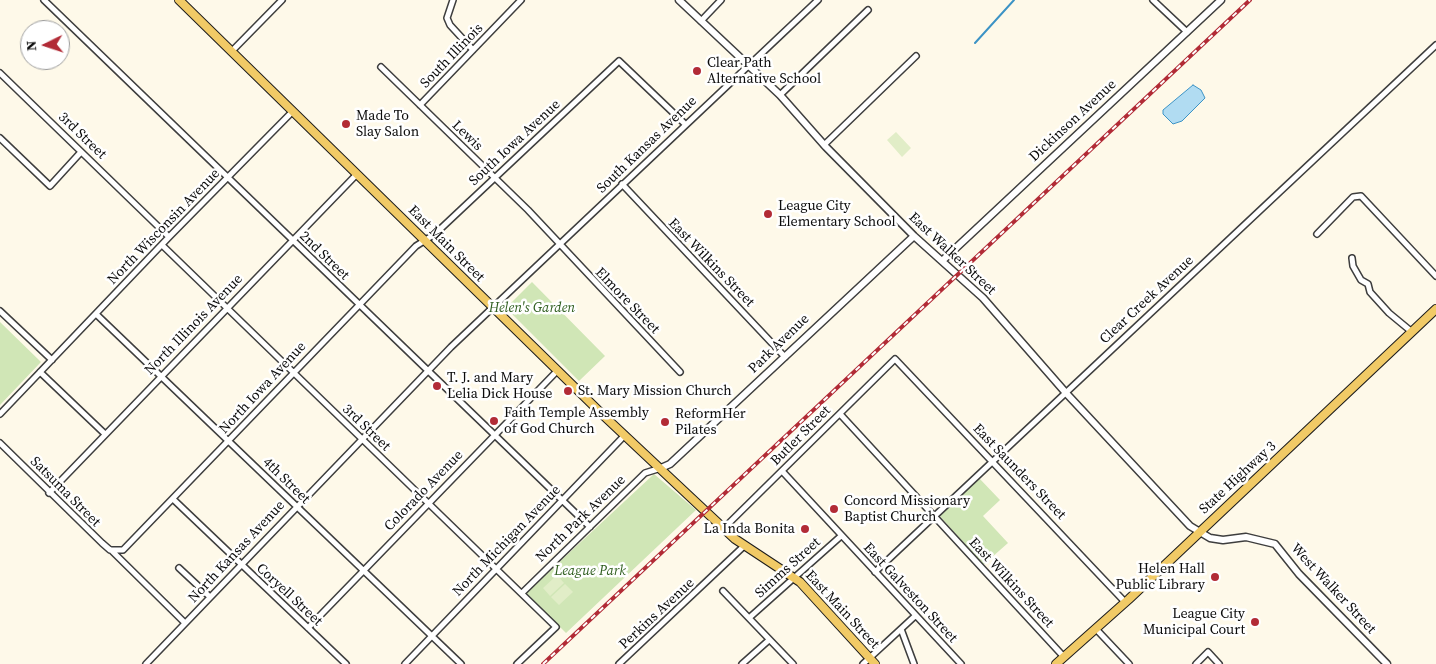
<!DOCTYPE html>
<style>
body{margin:0}
#map{position:relative;width:1436px;height:664px;overflow:hidden;background:#fef9e9;font-family:"Source Serif 4",serif}
canvas{display:block}
.north{position:absolute;left:20px;top:20px;width:50px;height:50px;box-sizing:border-box;background:#fff;border:1px solid #9d9d9d;border-radius:50%;rotate:266deg;font-size:14px;font-weight:700;line-height:20px;text-align:center;color:#0b0b0b}
.north::after{content:'';display:block;margin:auto;width:18px;height:22px;background:#b22b36;clip-path:polygon(50% 0,100% 100%,50% 72%,0 100%)}
</style>
<div id="map">
<canvas width="1436" height="664"></canvas>
<div class="north">N</div>
</div>
<script>
const c = document.querySelector('canvas').getContext('2d');
c.lineJoin = 'round';
function paint(path, color) {
  c.fillStyle = color;
  c.fill(path, 'evenodd');
}
function toPath(rows) {
  const path = new Path2D();
  for (const r of rows) {
    path.moveTo(r[0], r[1]);
    for (let i = 2; i < r.length; i += 2) path.lineTo(r[i], r[i + 1]);
  }
  return path;
}
function strokePath(path, color, width, dash) {
  c.strokeStyle = color;
  c.lineWidth = width;
  c.lineCap = dash ? 'butt' : 'round';
  c.setLineDash(dash || []);
  c.stroke(path);
}
function label(font, color, halo, rows, align = 'center') {
  c.font = font + ' "Source Serif 4",serif';
  c.lineWidth = 5;
  c.setLineDash([]);
  c.textBaseline = 'middle';
  c.strokeStyle = halo;
  c.fillStyle = color;
  for (const [text, x, y, turn = 0] of rows) {
    c.save();
    c.translate(x, y);
    c.rotate((+turn || 0) * Math.PI / 180);
    c.textAlign = isNaN(turn) ? turn : align;
    if (halo) c.strokeText(text, 0, 0);
    c.fillText(text, 0, 0);
    c.restore();
  }
}
paint(toPath([
 [532,282,605,356,579,381,506,308],
 [0,322,41,362,0,405],
 [654,474,696,510,566,633,526,593],
 [979,478,1000,500,983,516,1008,543,983,565,939,515]
]), '#d0e6b6');
paint(toPath([
 [896,132,911,148,902,157,887,140],
 [557,575,564,583,550,596,543,588],
 [565,584,573,592,559,605,551,597]
]), '#e1edc7');
const water = toPath([
 [1193,85,1201,90,1205,98,1182,121,1173,124,1163,114,1163,110,1193,85]
]);
paint(water, '#b1dcf2');
strokePath(water, '#3c93c5', 1);
strokePath(toPath([
 [975,43,1014,0]
]), '#3c93c5', 2);
const minor = toPath([
 [44,0,590,527],
 [453,0,447,18,450,25,473,50],
 [1153,0,1187,32],
 [701,21,721,0],
 [232,51,282,0],
 [381,67,528,210,680,372],
 [0,73,169,237],
 [780,95,868,10],
 [420,105,521,0],
 [0,138,50,186,81,152],
 [824,145,916,56],
 [622,184,785,357],
 [1317,234,1353,197,1361,196,1436,276],
 [162,245,556,627,517,664],
 [1352,258,1353,266,1361,280,1368,284,1370,292,1389,313,1412,332],
 [0,311,52,360],
 [96,314,461,664],
 [40,372,105,434],
 [0,414,169,237,293,111],
 [840,414,1064,657],
 [0,443,102,543,110,550,123,550,416,246,435,234,619,61,685,124],
 [782,471,961,664],
 [49,493,357,174],
 [174,500,346,664],
 [723,529,895,359,1125,602],
 [111,550,185,623],
 [179,568,210,597],
 [875,572,1436,45],
 [723,591,793,664],
 [522,593,645,473,661,468],
 [749,618,841,536],
 [308,628,557,371],
 [901,629,914,664],
 [1096,629,1129,664],
 [146,664,451,347,818,0],
 [405,664,625,435],
 [619,664,744,546],
 [742,664,769,640],
 [863,664,915,616],
 [1196,664,1208,652,1219,664]
]);
const tertiary = toPath([
 [679,0,780,95,826,147,914,236,983,298,1066,393,1190,526,1210,538,1223,540,1246,537,1275,544,1299,574,1387,664],
 [942,261,1221,0],
 [661,468,670,464,914,236]
]);
const primary = toPath([
 [179,0,604,416,735,539,800,582,875,664],
 [1056,664,1129,599,1436,309]
]);
strokePath(minor, '#3e3e3e', 8);
strokePath(tertiary, '#3e3e3e', 9);
strokePath(primary, '#1c1c1c', 10);
strokePath(minor, '#fff', 5);
strokePath(tertiary, '#fff', 6);
strokePath(primary, '#f1ca66', 8);
const rail = toPath([
 [543,664,1250,0]
]);
strokePath(rail, '#b22b36', 4);
strokePath(rail, '#fff', 2, [5.5]);
for (const [x, y, r, color] of [
 [697,71,5,"#b22b36"],
 [346,124,5,"#b22b36"],
 [768,214,5,"#b22b36"],
 [437,386,5,"#b22b36"],
 [568,391,5,"#b22b36"],
 [494,421,5,"#b22b36"],
 [665,422,5,"#b22b36"],
 [834,509,5,"#b22b36"],
 [805,529,5,"#b22b36"],
 [1215,577,5,"#b22b36"],
 [1255,622,5,"#b22b36"]
]) {
  const dot = new Path2D();
  dot.arc(x, y, r, 0, 2 * Math.PI);
  c.fillStyle = color;
  c.fill(dot);
  strokePath(dot, '#fff', 2);
}
label('14px', '#0b0b0b', '#fff', [
 ["South Illinois",452,56,-46],
 ["Dickinson Avenue",1073,121,-43],
 ["3rd Street",82,136,44],
 ["Lewis",467,136,44],
 ["South Iowa Avenue",515,143,-43],
 ["South Kansas Avenue",647,145,-44],
 ["North Wisconsin Avenue",164,227,-46],
 ["East Main Street",446,244,45],
 ["East Walker Street",952,254,43],
 ["2nd Street",324,256,44],
 ["East Wilkins Street",711,263,46],
 ["Clear Creek Avenue",1147,300,-43],
 ["Elmore Street",627,301,46],
 ["North Illinois Avenue",194,325,-46],
 ["Park Avenue",779,344,-44],
 ["North Iowa Avenue",263,388,-47],
 ["3rd Street",366,428,44],
 ["Butler Street",801,436,-45],
 ["East Saunders Street",1019,472,46],
 ["State Highway 3",1238,478,-43],
 ["4th Street",286,481,44],
 ["Colorado Avenue",424,491,-46],
 ["Satsuma Street",65,492,45],
 ["North Park Avenue",581,519,-44],
 ["North Michigan Avenue",507,541,-46],
 ["North Kansas Avenue",237,552,-47],
 ["Simms Street",788,568,-42],
 ["East Wilkins Street",1011,583,47],
 ["West Walker Street",1333,589,47],
 ["East Galveston Street",910,593,47],
 ["Coryell Street",289,595,43],
 ["East Main Street",842,610,47],
 ["Perkins Avenue",657,614,-43]
]);
label('14px', '#0b0b0b', '#fff', [
 ["Clear Path",707,63],
 ["Alternative School",707,79],
 ["Made To",356,116],
 ["Slay Salon",356,132],
 ["League City",778,206],
 ["Elementary School",778,222],
 ["T. J. and Mary",447,378],
 ["Lelia Dick House",447,394],
 ["St. Mary Mission Church",578,391],
 ["Faith Temple Assembly",504,413],
 ["of God Church",504,429],
 ["ReformHer",675,414],
 ["Pilates",675,430],
 ["Concord Missionary",844,501],
 ["Baptist Church",844,517],
 ["La Inda Bonita",795,529,"right"],
 ["Helen Hall",1205,569,"right"],
 ["Public Library",1205,585,"right"],
 ["League City",1245,614,"right"],
 ["Municipal Court",1245,630,"right"]
], 'left');
label('italic 14px', '#2f5e1f', '#fff', [
 ["Helen's Garden",532,308],
 ["League Park",590,571]
]);
</script>
